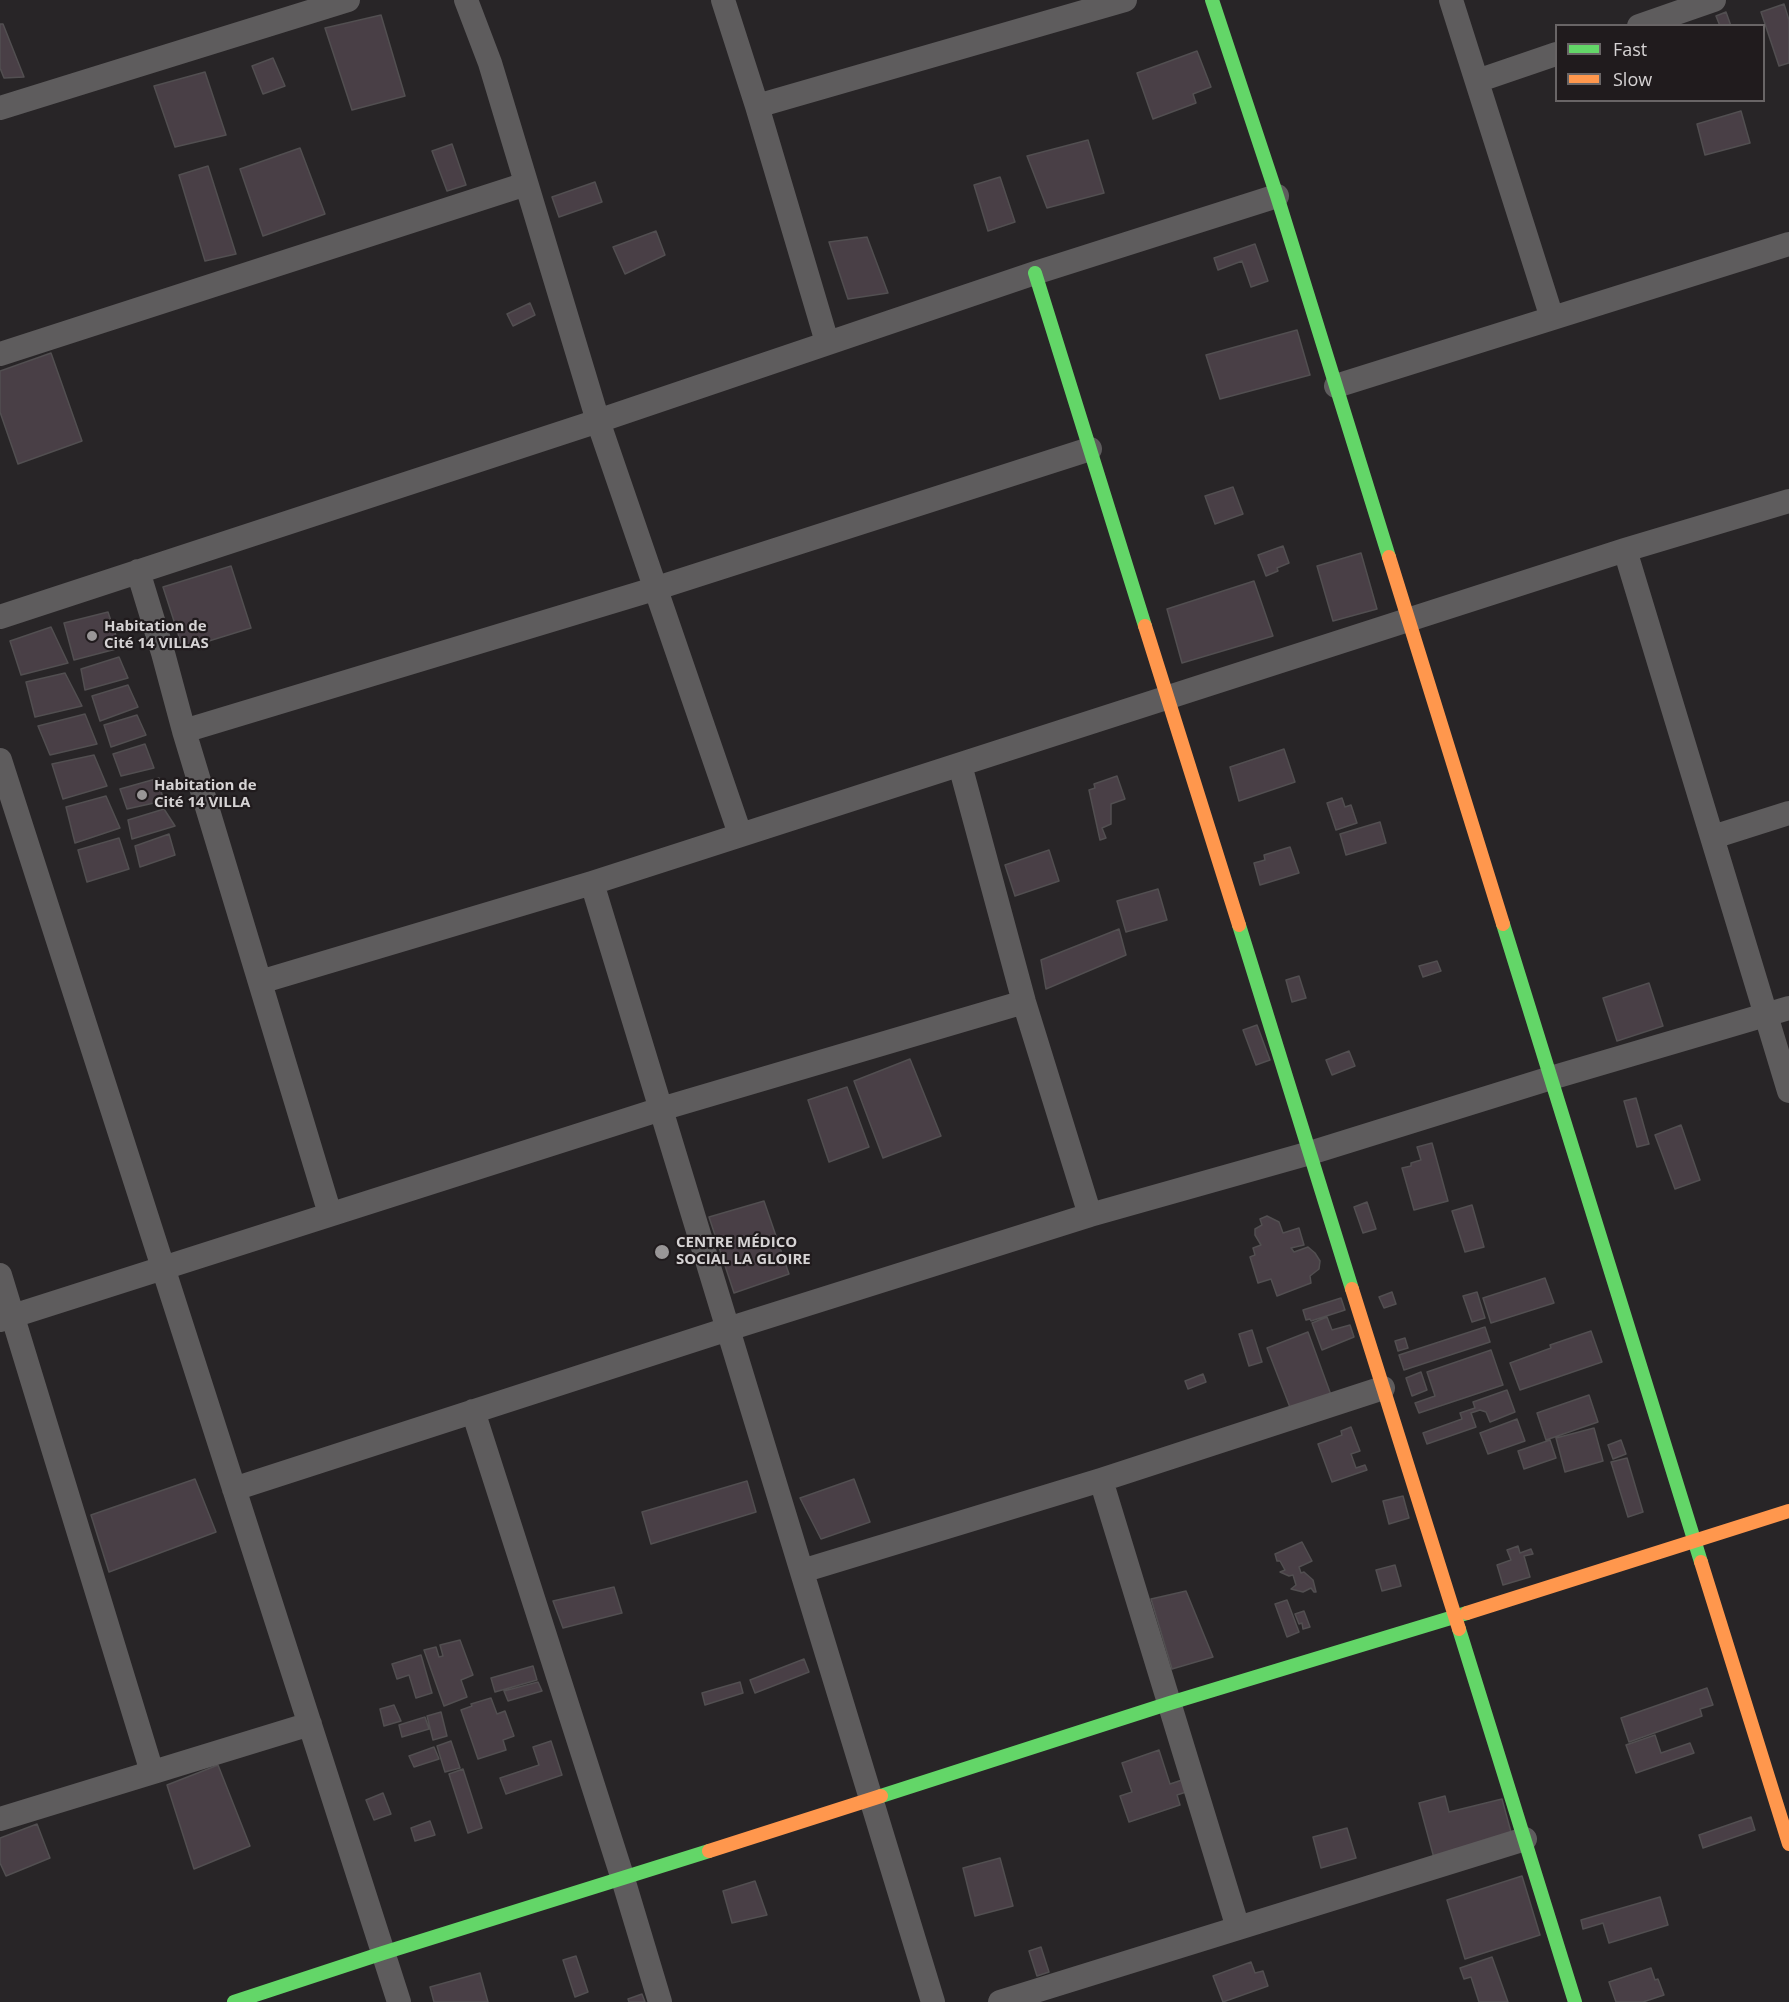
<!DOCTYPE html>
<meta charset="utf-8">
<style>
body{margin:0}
#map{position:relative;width:1789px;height:2002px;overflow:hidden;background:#282527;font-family:"Open Sans",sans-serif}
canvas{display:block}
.legend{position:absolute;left:1555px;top:24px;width:210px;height:78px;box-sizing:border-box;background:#201b1d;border:2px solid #696566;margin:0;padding:8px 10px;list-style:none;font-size:18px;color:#d6d3d4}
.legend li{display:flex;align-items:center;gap:12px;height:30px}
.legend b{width:30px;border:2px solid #696566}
</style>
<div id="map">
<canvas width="1789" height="2002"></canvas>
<ul class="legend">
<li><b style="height:8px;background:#63d668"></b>Fast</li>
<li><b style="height:8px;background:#ff974d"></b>Slow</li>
</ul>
</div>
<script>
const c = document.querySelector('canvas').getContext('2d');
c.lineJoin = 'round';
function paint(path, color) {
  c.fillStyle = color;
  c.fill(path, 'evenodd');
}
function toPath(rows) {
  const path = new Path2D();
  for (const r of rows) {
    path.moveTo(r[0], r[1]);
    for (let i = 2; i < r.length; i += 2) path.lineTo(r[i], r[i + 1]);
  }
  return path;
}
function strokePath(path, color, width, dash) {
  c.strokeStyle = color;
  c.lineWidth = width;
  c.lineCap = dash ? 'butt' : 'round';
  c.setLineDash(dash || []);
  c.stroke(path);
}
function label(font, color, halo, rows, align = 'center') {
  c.font = font + ' "Open Sans",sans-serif';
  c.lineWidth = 4.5;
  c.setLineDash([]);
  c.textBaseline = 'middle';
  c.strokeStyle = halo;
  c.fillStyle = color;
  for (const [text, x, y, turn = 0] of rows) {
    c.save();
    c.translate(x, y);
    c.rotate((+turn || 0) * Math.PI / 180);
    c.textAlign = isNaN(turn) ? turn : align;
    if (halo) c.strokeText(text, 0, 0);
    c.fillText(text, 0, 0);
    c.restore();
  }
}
const building = toPath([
 [1784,4,1789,20,1789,63,1779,66,1761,12,1784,4],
 [1726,12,1731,26,1720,26,1716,16,1726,12],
 [381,15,405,96,352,110,325,28,381,15],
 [0,24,3,24,24,77,4,78,0,68,0,24],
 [1197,51,1211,87,1193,94,1196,103,1153,119,1137,73,1197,51],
 [273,58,285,86,263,94,252,66,273,58],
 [205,72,226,135,175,147,154,86,205,72],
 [1741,111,1750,143,1705,155,1697,124,1741,111],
 [1088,140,1104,193,1047,208,1027,156,1088,140],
 [452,144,466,185,447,191,432,151,452,144],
 [300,148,325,214,263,236,240,169,300,148],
 [208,166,236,254,205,261,179,175,208,166],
 [1000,177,1015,222,988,231,974,185,1000,177],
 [595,182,602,202,559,217,552,197,595,182],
 [656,231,665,255,625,274,613,247,656,231],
 [867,237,888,293,848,299,829,242,867,237],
 [1255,244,1268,281,1251,287,1242,261,1218,270,1214,258,1255,244],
 [530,303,535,315,513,326,507,314,530,303],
 [1297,330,1310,375,1220,399,1206,355,1297,330],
 [51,353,82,441,18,464,0,412,0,371,51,353],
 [1233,487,1243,514,1215,524,1205,496,1233,487],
 [1283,546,1289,563,1277,568,1278,571,1266,576,1258,555,1283,546],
 [1361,553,1377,609,1333,621,1317,566,1361,553],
 [231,566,251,628,183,649,163,587,231,566],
 [1254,581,1273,636,1182,663,1167,609,1254,581],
 [108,612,120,648,74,660,64,623,108,612],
 [51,627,68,663,21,675,10,641,51,627],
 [119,657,128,678,85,690,81,669,119,657],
 [65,673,82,706,35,717,26,682,65,673],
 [128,685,138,707,100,721,92,696,128,685],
 [85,714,97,744,50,755,38,726,85,714],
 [137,715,146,735,111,747,104,725,137,715],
 [145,744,154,768,121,776,113,754,145,744],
 [1284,749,1295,782,1239,801,1230,767,1284,749],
 [94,755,107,786,63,799,52,764,94,755],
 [1117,776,1125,799,1111,804,1111,824,1102,828,1106,838,1100,840,1089,790,1095,788,1094,784,1117,776],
 [159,778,163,801,127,809,120,789,159,778],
 [106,796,120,828,75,843,66,807,106,796],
 [1342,798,1345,807,1351,805,1357,823,1336,830,1327,803,1342,798],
 [164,809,175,826,132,839,128,820,164,809],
 [1380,822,1386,843,1346,855,1340,834,1380,822],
 [169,834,175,855,140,867,135,846,169,834],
 [119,838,129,869,87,882,78,850,119,838],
 [1290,847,1299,873,1260,885,1254,863,1265,860,1264,855,1290,847],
 [1049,850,1059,881,1015,896,1005,865,1049,850],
 [1158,889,1167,920,1126,932,1117,901,1158,889],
 [1119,929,1126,955,1046,989,1041,960,1119,929],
 [1437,961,1441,971,1423,977,1419,966,1437,961],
 [1299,976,1306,998,1292,1002,1286,980,1299,976],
 [1649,983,1663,1026,1617,1041,1603,998,1649,983],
 [1257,1025,1270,1060,1256,1065,1243,1030,1257,1025],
 [1349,1051,1355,1066,1332,1075,1326,1060,1349,1051],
 [910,1059,941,1136,883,1158,854,1081,910,1059],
 [847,1087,869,1147,829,1162,808,1100,847,1087],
 [1636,1098,1649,1144,1637,1147,1624,1101,1636,1098],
 [1681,1125,1700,1180,1675,1189,1655,1135,1681,1125],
 [1432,1143,1448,1201,1414,1210,1402,1168,1411,1166,1411,1163,1421,1160,1417,1147,1432,1143],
 [764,1201,789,1274,734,1293,709,1217,764,1201],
 [1367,1202,1376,1229,1363,1233,1354,1207,1367,1202],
 [1472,1205,1484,1247,1465,1252,1452,1211,1472,1205],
 [1267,1216,1279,1222,1283,1233,1299,1228,1304,1245,1291,1248,1294,1252,1308,1247,1315,1253,1320,1261,1319,1269,1310,1276,1311,1283,1277,1296,1271,1279,1258,1283,1250,1257,1255,1255,1253,1248,1261,1245,1255,1235,1255,1229,1262,1225,1260,1219,1267,1216],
 [1545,1278,1554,1303,1491,1323,1483,1298,1545,1278],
 [1392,1292,1396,1304,1384,1308,1379,1297,1392,1292],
 [1477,1292,1485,1318,1472,1322,1463,1296,1477,1292],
 [1341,1298,1345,1310,1311,1321,1310,1319,1306,1320,1303,1310,1341,1298],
 [1327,1317,1332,1330,1350,1325,1354,1337,1322,1350,1312,1323,1327,1317],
 [1485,1327,1490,1342,1404,1370,1399,1355,1485,1327],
 [1252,1330,1262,1362,1249,1366,1239,1334,1252,1330],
 [1591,1331,1602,1362,1520,1390,1510,1363,1551,1348,1550,1345,1591,1331],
 [1308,1332,1331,1395,1291,1410,1267,1348,1308,1332],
 [1405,1338,1408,1348,1398,1351,1395,1341,1405,1338],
 [1491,1350,1503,1385,1419,1413,1415,1403,1435,1396,1427,1372,1491,1350],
 [1421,1372,1427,1390,1412,1396,1406,1378,1421,1372],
 [1203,1374,1206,1382,1188,1389,1185,1381,1203,1374],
 [1507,1390,1515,1412,1490,1422,1486,1412,1480,1410,1471,1413,1476,1427,1427,1444,1423,1433,1462,1419,1460,1413,1475,1408,1473,1402,1507,1390],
 [1589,1395,1598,1422,1546,1440,1537,1413,1589,1395],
 [1517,1419,1525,1441,1488,1454,1480,1433,1517,1419],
 [1351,1427,1360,1451,1351,1454,1356,1468,1365,1465,1367,1470,1332,1482,1318,1444,1342,1435,1341,1431,1351,1427],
 [1594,1428,1603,1461,1565,1472,1556,1438,1594,1428],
 [1550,1440,1556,1458,1524,1469,1518,1451,1550,1440],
 [1621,1440,1626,1454,1613,1459,1608,1445,1621,1440],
 [1627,1458,1643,1512,1628,1517,1611,1462,1627,1458],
 [195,1479,216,1532,109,1572,91,1515,195,1479],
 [854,1479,870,1522,821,1539,800,1498,854,1479],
 [747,1481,756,1512,651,1544,642,1512,747,1481],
 [1403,1496,1409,1518,1389,1524,1383,1501,1403,1496],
 [1302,1542,1312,1561,1299,1567,1301,1573,1304,1572,1313,1580,1316,1592,1314,1592,1311,1588,1303,1592,1291,1589,1296,1585,1293,1575,1289,1576,1280,1572,1285,1570,1280,1561,1277,1561,1275,1554,1302,1542],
 [1518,1546,1520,1553,1531,1549,1533,1554,1524,1556,1530,1577,1503,1585,1497,1565,1511,1560,1507,1550,1518,1546],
 [1395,1565,1401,1586,1382,1591,1376,1570,1395,1565],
 [614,1587,622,1613,563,1628,553,1601,614,1587],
 [1186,1591,1213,1657,1172,1669,1151,1599,1186,1591],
 [1287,1600,1299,1632,1287,1637,1275,1604,1287,1600],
 [1304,1611,1310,1627,1303,1629,1302,1623,1299,1624,1295,1614,1304,1611],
 [460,1640,473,1675,461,1680,467,1697,444,1706,424,1650,436,1647,439,1657,443,1656,440,1645,460,1640],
 [421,1655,432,1693,416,1698,409,1675,397,1679,392,1664,421,1655],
 [804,1659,809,1672,755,1693,750,1680,804,1659],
 [533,1666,537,1680,495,1692,491,1678,533,1666],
 [538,1682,542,1691,508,1701,504,1691,538,1682],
 [740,1682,743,1693,705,1705,702,1693,740,1682],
 [1707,1688,1713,1705,1700,1709,1702,1716,1629,1742,1621,1718,1707,1688],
 [491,1698,497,1714,505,1711,514,1736,503,1740,506,1750,478,1759,461,1710,472,1706,471,1704,491,1698],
 [394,1705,401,1721,384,1726,380,1709,394,1705],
 [441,1712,447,1736,433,1740,427,1716,441,1712],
 [425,1717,429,1729,402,1737,399,1725,425,1717],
 [1655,1735,1661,1753,1690,1743,1694,1753,1636,1773,1626,1745,1655,1735],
 [451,1741,460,1768,445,1772,437,1746,451,1741],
 [551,1741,562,1775,506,1794,500,1778,539,1765,533,1747,551,1741],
 [434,1747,439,1759,414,1767,409,1756,434,1747],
 [1159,1750,1170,1784,1182,1780,1186,1792,1177,1795,1180,1805,1129,1822,1120,1796,1132,1792,1122,1763,1159,1750],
 [218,1765,250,1846,194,1869,167,1785,218,1765],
 [463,1769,482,1828,468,1833,449,1774,463,1769],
 [383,1793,391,1814,374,1820,366,1800,383,1793],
 [1445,1796,1449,1812,1502,1799,1511,1832,1434,1858,1419,1803,1445,1796],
 [1751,1817,1755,1830,1703,1848,1699,1835,1751,1817],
 [430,1821,435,1835,415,1841,411,1828,430,1821],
 [37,1824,50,1858,6,1876,0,1863,0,1838,37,1824],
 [1347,1828,1356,1858,1321,1868,1313,1837,1347,1828],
 [1000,1858,1013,1906,975,1916,963,1868,1000,1858],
 [1522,1876,1540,1935,1465,1959,1447,1900,1522,1876],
 [755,1881,767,1915,732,1923,723,1891,755,1881],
 [1660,1897,1668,1925,1609,1943,1603,1923,1583,1929,1581,1920,1660,1897],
 [1041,1947,1049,1972,1037,1976,1029,1951,1041,1947],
 [576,1956,588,1992,575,1997,563,1960,576,1956],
 [1492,1957,1508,2002,1479,2002,1471,1977,1464,1979,1460,1968,1492,1957],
 [1251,1962,1255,1973,1263,1971,1268,1986,1223,2002,1213,1976,1251,1962],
 [1651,1968,1655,1980,1658,1979,1664,1995,1643,2002,1616,2002,1609,1982,1651,1968],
 [480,1973,488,2002,434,2002,430,1987,480,1973],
 [642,1994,645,2002,629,2002,628,1999,642,1994]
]);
paint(building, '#493f46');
strokePath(building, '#524f51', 1.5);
strokePath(toPath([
 [466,0,490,63,598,421,740,834],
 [723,0,757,106,827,342],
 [1451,0,1552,318],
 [1639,26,1714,0],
 [1477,81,1556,54],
 [757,106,1125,0],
 [0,108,348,0],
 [0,354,526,184],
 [1336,386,1789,244],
 [1625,550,1789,1091],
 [138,571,163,653,184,731],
 [0,617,598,421,1035,273,1277,196],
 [0,760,399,2002],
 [960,765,1024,1002,1090,1215],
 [1713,837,1789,813],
 [592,883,933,2002],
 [260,982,592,883,1625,550,1789,501],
 [330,1214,184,731,654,589,1090,449],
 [0,1275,152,1772],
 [0,1320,661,1109,1024,1002],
 [473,1411,623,1879,660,2002],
 [1101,1480,1238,1928],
 [234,1489,728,1329,1090,1215,1310,1153,1551,1078,1789,1008],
 [802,1571,1101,1480,1383,1388],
 [0,1819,310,1724],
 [1000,2002,1525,1839]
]), '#5e5c5d', 24);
strokePath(toPath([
 [1212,0,1277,196,1389,557],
 [1035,273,1145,626],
 [1503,924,1701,1562],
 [1239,925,1352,1289],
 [1459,1629,1575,2002],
 [881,1796,1170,1703,1467,1613],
 [234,2002,383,1953,709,1851]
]), '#63d668', 14);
strokePath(toPath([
 [1389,557,1503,924],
 [1145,626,1239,925],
 [1352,1289,1459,1629],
 [1701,1562,1789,1844],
 [1467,1613,1789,1511],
 [709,1851,881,1796]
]), '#ff974d', 14);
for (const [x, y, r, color] of [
 [92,636,6,"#999697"],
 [142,795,6,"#999697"],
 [662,1252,8,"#999697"]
]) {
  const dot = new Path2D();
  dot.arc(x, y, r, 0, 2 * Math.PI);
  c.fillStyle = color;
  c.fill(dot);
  strokePath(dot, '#201b1d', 2);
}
label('bold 15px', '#d6d3d4', '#201b1d', [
 ["Habitation de",104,627],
 ["Cité 14 VILLAS",104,644],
 ["Habitation de",154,786],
 ["Cité 14 VILLA",154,803],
 ["CENTRE MÉDICO",676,1243],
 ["SOCIAL LA GLOIRE",676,1260]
], 'left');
</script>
